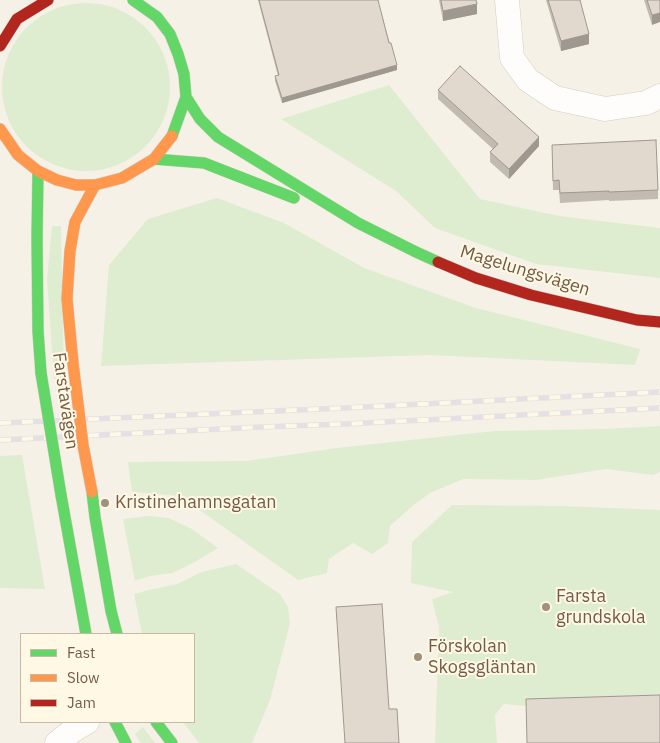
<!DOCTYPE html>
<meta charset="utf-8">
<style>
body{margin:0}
#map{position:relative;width:660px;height:743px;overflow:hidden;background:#f6f1e6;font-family:"IBM Plex Sans",sans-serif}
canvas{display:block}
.legend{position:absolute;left:20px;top:633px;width:175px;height:90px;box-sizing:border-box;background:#fff8e5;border:1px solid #c7b9a5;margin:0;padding:6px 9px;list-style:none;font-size:15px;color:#735b46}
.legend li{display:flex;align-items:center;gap:10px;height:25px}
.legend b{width:25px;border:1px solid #c7b9a5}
</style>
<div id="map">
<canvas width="660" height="743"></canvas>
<ul class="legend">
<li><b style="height:6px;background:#63d668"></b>Fast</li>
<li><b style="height:6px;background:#ff974d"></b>Slow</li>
<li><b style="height:6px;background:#b3261e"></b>Jam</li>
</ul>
</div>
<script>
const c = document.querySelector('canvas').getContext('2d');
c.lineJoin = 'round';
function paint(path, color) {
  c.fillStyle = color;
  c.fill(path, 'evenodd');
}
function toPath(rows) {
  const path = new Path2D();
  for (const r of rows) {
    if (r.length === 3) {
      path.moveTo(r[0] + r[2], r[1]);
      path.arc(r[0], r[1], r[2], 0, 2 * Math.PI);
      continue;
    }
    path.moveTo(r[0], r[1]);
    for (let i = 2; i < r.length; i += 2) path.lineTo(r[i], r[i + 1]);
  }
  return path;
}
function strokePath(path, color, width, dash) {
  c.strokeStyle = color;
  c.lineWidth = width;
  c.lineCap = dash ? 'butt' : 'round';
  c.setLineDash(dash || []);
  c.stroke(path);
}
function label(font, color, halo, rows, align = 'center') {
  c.font = font + ' "IBM Plex Sans",sans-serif';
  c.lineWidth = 4;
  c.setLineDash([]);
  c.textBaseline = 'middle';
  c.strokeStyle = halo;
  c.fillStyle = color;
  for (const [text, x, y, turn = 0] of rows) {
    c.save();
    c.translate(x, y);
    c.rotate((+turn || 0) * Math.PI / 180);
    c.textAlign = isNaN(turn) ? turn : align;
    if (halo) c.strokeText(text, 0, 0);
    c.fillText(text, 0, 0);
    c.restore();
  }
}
paint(toPath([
 [86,87,84],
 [389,85,480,199,559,216,660,228,660,278,536,264,435,228,396,191,281,119],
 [217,198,284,223,364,268,476,308,640,349,635,365,430,355,101,366,109,265,148,219],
 [52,226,61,226,64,380,54,379,47,280],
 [660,426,660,472,653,475,606,469,536,480,463,479,430,493,411,507,390,526,388,543,372,554,353,543,329,559,327,573,298,580,180,496,132,492,128,462,247,461,337,448,494,431,603,429],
 [22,455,45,589,0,588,0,456],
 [452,505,562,506,660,510,660,704,536,707,504,704,495,715,497,743,435,743,439,627,432,599,453,592,411,583,412,542],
 [149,516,169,518,192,529,218,548,193,563,172,573,150,576,135,581,123,519],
 [236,564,280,594,288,607,290,623,270,700,252,743,199,743,183,722,194,722,194,634,142,634,134,594,149,590,177,584,202,572],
 [143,727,155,743,141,743,135,734]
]), '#deedcf');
const street = toPath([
 [507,0,512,58,528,80,555,98,605,109,646,103,660,96],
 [57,743,72,731,87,722]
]);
const fast = toPath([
 [133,0,157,17,170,34,178,54,184,74,186,97,172,136],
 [186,97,200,119,218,137,358,223,416,252,438,262],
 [154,159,204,163,294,198],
 [38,171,37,238,38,331,41,373],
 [92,492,95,517,111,611,117,634],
 [61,495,86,634],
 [115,722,126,743],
 [156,722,172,743]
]);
const slow = toPath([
 [0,129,18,155,38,171,57,180,76,185,95,185,122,178,154,159,172,136],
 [73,363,67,299,70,251,75,222,95,185]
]);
const jam = toPath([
 [0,46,17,19,48,0],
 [438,262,476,278,531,295,637,320,660,322]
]);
strokePath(street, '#d5ccc1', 25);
strokePath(fast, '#d6cdc3', 12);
strokePath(slow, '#d6cdc3', 12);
strokePath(jam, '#d6cdc3', 12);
strokePath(street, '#fefdfb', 24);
strokePath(fast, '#63d668', 11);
strokePath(slow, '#ff974d', 11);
strokePath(jam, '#b3261e', 11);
const rail = toPath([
 [0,423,344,408,660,392],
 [0,440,261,427,345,424,660,408]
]);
strokePath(rail, '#e4e0e3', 5.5);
strokePath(rail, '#fff8e5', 4, [11]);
const fastBridge = toPath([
 [41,373,61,495]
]);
const slowBridge = toPath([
 [73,363,83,445,92,492]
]);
strokePath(fastBridge, '#d6cdc3', 12, []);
strokePath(slowBridge, '#d6cdc3', 12, []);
strokePath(fastBridge, '#63d668', 11);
strokePath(slowBridge, '#ff974d', 11);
paint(toPath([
 [258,0,378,0,397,70,282,103,275,81,275,76,278,76],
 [439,0,476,0,477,14,443,21],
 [546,0,580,0,589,44,561,51],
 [644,0,660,0,652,25],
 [438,90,539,146,509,179,490,162,490,152,493,149,438,99],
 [552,145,658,190,658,199,609,201,609,200,560,203,559,190,553,190]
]), '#c2bbb1');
paint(toPath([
 [477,4,477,14,443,21,443,11],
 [660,13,660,22,652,25,652,15],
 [589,34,589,44,561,51,561,41],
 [397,65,397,70,282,103,282,98],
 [539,137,539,146,509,179,509,169]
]), '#9e9890');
const building = toPath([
 [259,0,378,0,389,43,391,43,397,65,282,98,275,76,279,75,259,0],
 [441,0,476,0,477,4,443,11,441,0],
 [548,0,580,0,589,34,561,41,548,0],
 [647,0,660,0,660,13,652,15,647,0],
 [460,66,539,137,509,169,490,152,498,144,438,90,460,66],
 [656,140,658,190,609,192,609,191,560,193,559,180,553,181,552,145,656,140],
 [382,604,389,709,397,709,399,743,345,743,336,607,382,604],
 [660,695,660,743,527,743,526,699,660,695]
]);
paint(building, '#e2d9ce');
strokePath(building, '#9e9890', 1);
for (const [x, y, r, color] of [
 [105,503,5,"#a1907e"],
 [546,607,5,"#a1907e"],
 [418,657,5,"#a1907e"]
]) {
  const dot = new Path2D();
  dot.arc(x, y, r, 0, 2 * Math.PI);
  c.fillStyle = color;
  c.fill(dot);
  strokePath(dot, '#fff8e5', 2);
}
label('18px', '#735b46', '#fff8e5', [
 ["Magelungsvägen",525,271,17],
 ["Farstavägen",65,401,82]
]);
label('18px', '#735b46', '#fff8e5', [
 ["Kristinehamnsgatan",115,503],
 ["Farsta",556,597],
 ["grundskola",556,618],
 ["Förskolan",428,647],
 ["Skogsgläntan",428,668]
], 'left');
</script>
